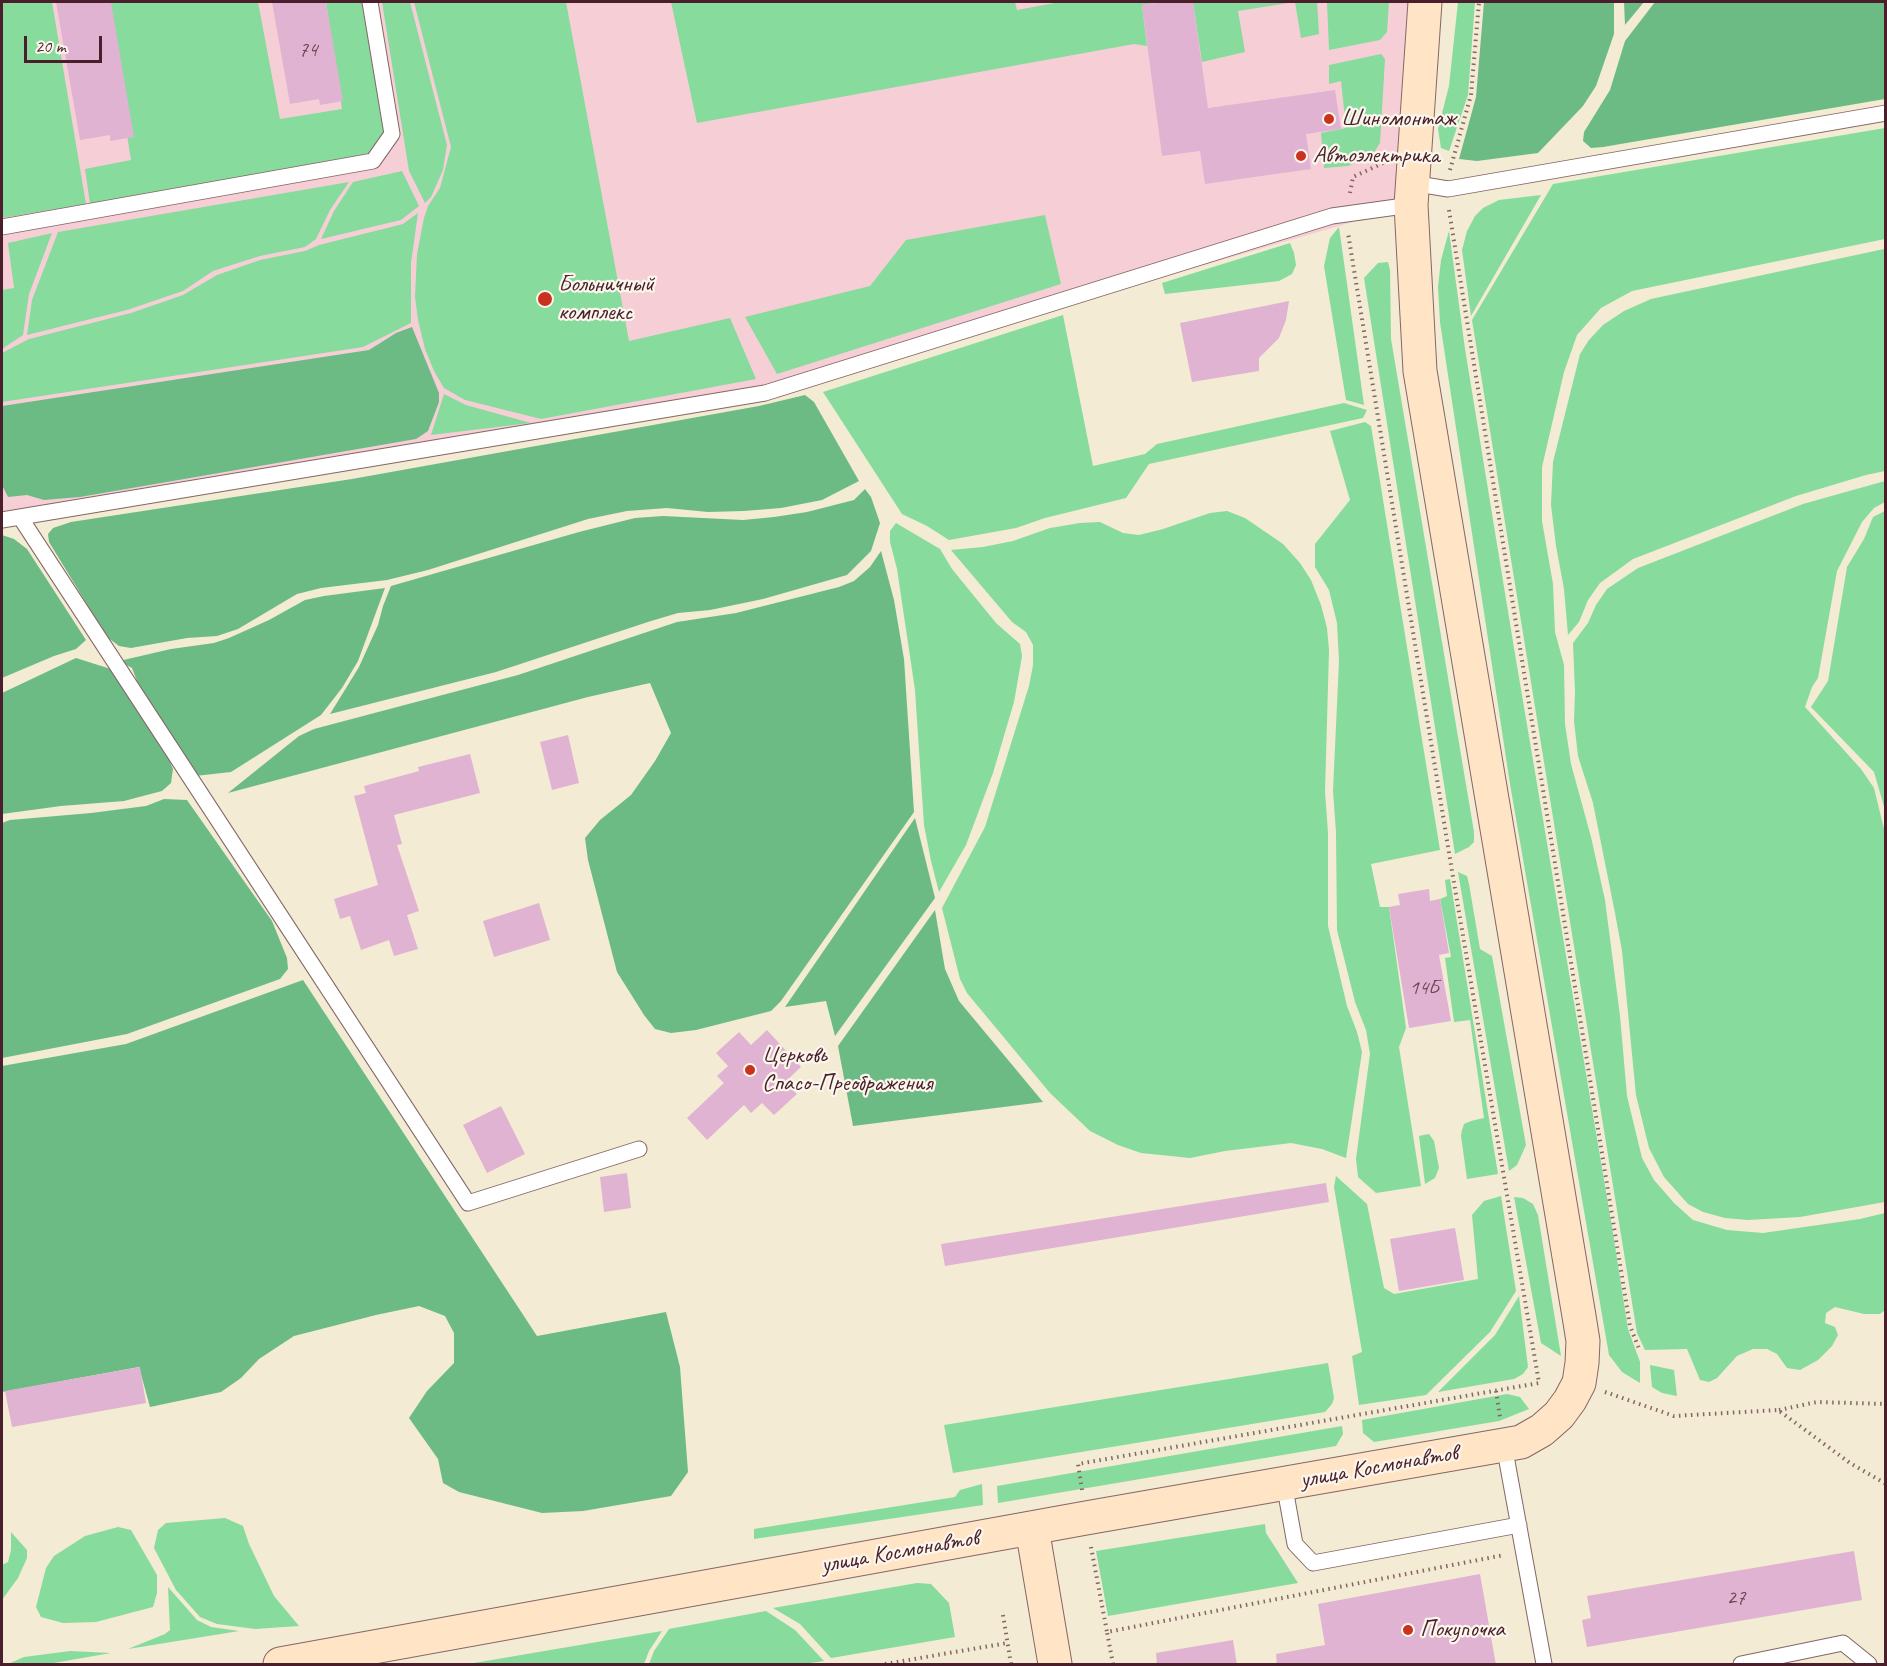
<!DOCTYPE html>
<meta charset="utf-8">
<style>
body{margin:0}
#map{position:relative;width:1887px;height:1666px;overflow:hidden;background:#f3ebd4;font-family:Caveat,sans-serif}
canvas{display:block}
.frame{position:absolute;inset:0;border:3px solid #4a1f2b;pointer-events:none}
.scale{position:absolute;left:24px;top:36px;width:78px;height:27px;box-sizing:border-box;border:3px solid #4a1f2b;border-top:0;padding-left:8px;font-size:18px;line-height:21px;white-space:nowrap;color:#4a1f2b;-webkit-text-stroke:4px #fbf7ec;paint-order:stroke}
</style>
<div id="map">
<canvas width="1887" height="1666"></canvas>
<div class="frame"></div>
<div class="scale">20 m</div>
</div>
<script>
const c = document.querySelector('canvas').getContext('2d');
c.lineJoin = 'round';
function paint(path, color) {
  c.fillStyle = color;
  c.fill(path, 'evenodd');
}
function toPath(rows) {
  const path = new Path2D();
  for (const r of rows) {
    path.moveTo(r[0], r[1]);
    for (let i = 2; i < r.length; i += 2) path.lineTo(r[i], r[i + 1]);
  }
  return path;
}
function strokePath(path, color, width, dash) {
  c.strokeStyle = color;
  c.lineWidth = width;
  c.lineCap = dash ? 'butt' : 'round';
  c.setLineDash(dash || []);
  c.stroke(path);
}
function label(font, color, halo, rows, align = 'center') {
  c.font = font + ' Caveat,sans-serif';
  c.lineWidth = 4.5;
  c.setLineDash([]);
  c.textBaseline = 'middle';
  c.strokeStyle = halo;
  c.fillStyle = color;
  for (const [text, x, y, turn = 0] of rows) {
    c.save();
    c.translate(x, y);
    c.rotate((+turn || 0) * Math.PI / 180);
    c.textAlign = isNaN(turn) ? turn : align;
    if (halo) c.strokeText(text, 0, 0);
    c.fillText(text, 0, 0);
    c.restore();
  }
}
paint(toPath([
 [2,2,1425,2,1411,205,765,393,2,520]
]), '#f6cfd6');
paint(toPath([
 [2,2,52,2,86,204,2,218],
 [106,2,258,2,280,119,342,109,326,2,364,2,385,133,374,153,359,161,90,204,85,169,131,160],
 [382,2,410,2,447,145,443,170,431,197,425,203,409,171],
 [414,2,566,2,629,341,730,318,756,379,541,419,465,400,444,388,434,371,425,349,418,320,415,297,417,254,424,218,428,206,440,188,451,147],
 [671,2,1015,2,1017,10,1060,2,1161,2,1142,5,1147,46,1134,44,697,123],
 [1193,2,1317,2,1319,34,1301,38,1295,2,1238,11,1245,52,1202,62],
 [1327,2,1389,2,1387,32,1380,40,1329,50],
 [1458,2,1475,2,1468,95,1449,151,1441,148,1438,129,1449,86],
 [1381,54,1385,59,1380,143,1373,154,1348,166,1324,168,1321,133,1346,128,1341,81,1329,84,1329,65],
 [1885,128,1885,239,1632,291,1601,308,1577,335,1564,372,1542,467,1542,521,1553,584,1555,632,1564,665,1565,724,1571,764,1591,837,1605,900,1620,1016,1627,1096,1642,1158,1654,1180,1674,1203,1693,1220,1727,1230,1763,1233,1860,1219,1885,1213,1885,1310,1880,1314,1864,1314,1835,1307,1826,1313,1825,1323,1835,1327,1838,1335,1832,1346,1818,1360,1800,1370,1787,1368,1777,1354,1767,1349,1753,1349,1737,1356,1717,1378,1709,1382,1700,1380,1687,1349,1645,1350,1637,1333,1472,320,1553,184],
 [402,171,419,206,401,220,321,239,334,211,353,182],
 [349,182,330,210,316,239,305,247,260,256,213,271,183,291,127,310,27,335,32,300,58,232],
 [1541,195,1471,316,1462,250,1467,231,1475,216,1483,208,1499,200],
 [418,213,411,263,411,323,363,347,2,402,2,353,29,339,131,313,183,295,217,275,260,260,305,251,319,245,403,224],
 [1045,215,1061,284,777,374,745,317,870,286,906,240],
 [1339,227,1364,405,1346,400,1324,266,1330,238],
 [1449,231,1465,349,1514,648,1612,1227,1628,1329,1640,1362,1640,1383,1622,1372,1609,1355,1510,784,1440,322,1438,287,1441,260],
 [52,233,29,294,23,335,2,349,2,290,14,288,8,243],
 [1290,243,1294,253,1296,265,1292,274,1279,281,1165,294,1162,283],
 [1884,249,1885,471,1866,475,1796,496,1633,559,1600,583,1588,600,1579,622,1568,635,1564,589,1556,546,1551,505,1553,462,1580,354,1589,340,1603,325,1624,311,1651,299],
 [1388,262,1390,270,1391,339,1474,832,1474,842,1469,847,1455,854,1364,278,1378,263],
 [1063,315,1093,466,1145,454,1157,444,1344,403,1367,410,1363,418,1149,464,1126,498,1045,518,1016,528,949,540,927,526,902,514,823,392],
 [444,394,466,405,531,423,431,435],
 [1365,422,1371,426,1440,850,1371,864,1380,907,1389,907,1406,1028,1399,1047,1421,1186,1376,1193,1358,1177,1356,1159,1370,1054,1366,1030,1355,1002,1337,930,1336,832,1333,791,1339,661,1337,623,1329,590,1315,567,1315,544,1350,500,1330,431],
 [1885,481,1885,502,1874,508,1862,522,1837,571,1818,678,1812,687,1805,707,1861,769,1874,788,1885,833,1885,1202,1800,1217,1748,1220,1725,1218,1703,1212,1688,1204,1664,1177,1649,1148,1636,1095,1622,951,1615,913,1593,803,1578,756,1574,721,1575,692,1573,643,1588,623,1596,605,1607,589,1638,568,1803,504],
 [1227,511,1245,518,1283,544,1300,563,1311,580,1321,605,1327,628,1329,650,1325,792,1328,833,1328,926,1347,1006,1357,1032,1362,1052,1346,1158,1322,1149,1291,1143,1225,1151,1190,1158,1161,1155,1141,1153,1118,1145,1090,1131,1050,1093,967,993,960,979,942,908,985,827,1029,686,1033,665,1033,645,1026,632,1012,622,951,550,983,547,1013,541,1050,528,1080,523,1100,522,1123,533,1139,535,1163,529,1210,513],
 [1885,511,1885,810,1874,772,1811,707,1828,681,1847,567,1864,539,1873,517],
 [896,523,940,549,952,569,996,623,1020,644,1022,656,1014,702,993,773,966,845,939,892,931,861,924,825,915,690,897,569,890,542,890,531],
 [1458,872,1467,876,1469,884,1480,949,1492,956,1526,1145,1517,1165,1509,1171],
 [1450,879,1498,1174,1467,1179,1461,1136,1462,1130,1464,1124,1471,1121,1484,1118,1470,1020,1454,1022,1445,958,1451,957,1440,899,1447,896,1445,880],
 [1429,1134,1434,1141,1439,1168,1435,1178,1425,1184,1419,1136],
 [1336,1176,1367,1204,1384,1288,1394,1294,1478,1279,1472,1215,1484,1201,1501,1196,1516,1291,1490,1332,1426,1395,1359,1405,1352,1356,1362,1352,1334,1187],
 [1514,1197,1523,1198,1533,1204,1538,1215,1561,1356,1541,1343],
 [1519,1296,1528,1367,1523,1374,1514,1379,1438,1392,1495,1335],
 [1328,1363,1334,1398,1332,1404,1325,1412,953,1473,944,1425],
 [1650,1365,1674,1370,1677,1396,1662,1393,1652,1387],
 [1507,1394,1520,1397,1529,1409,1499,1421,1374,1442,1363,1433,1362,1420],
 [1342,1426,1343,1434,1336,1446,998,1503,997,1486],
 [982,1484,983,1505,754,1539,754,1529,955,1497,960,1490],
 [225,1518,243,1526,249,1544,274,1596,299,1626,255,1629,217,1624,200,1617,176,1590,154,1548,158,1530,166,1523],
 [1265,1524,1266,1533,1298,1583,1108,1616,1096,1551],
 [118,1527,131,1530,157,1575,157,1593,153,1607,96,1622,63,1623,41,1617,36,1607,46,1568,54,1556,85,1536],
 [11,1532,27,1550,27,1558,18,1578,2,1600,2,1565,8,1562,11,1550],
 [917,1583,931,1584,949,1603,955,1637,831,1658,800,1624,773,1608],
 [168,1587,197,1620,211,1627,239,1631,128,1649,165,1634,170,1630],
 [766,1611,795,1630,824,1661,803,1664,649,1664,654,1651,669,1629],
 [662,1631,649,1651,644,1664,468,1664],
 [70,1651,111,1653,48,1664,8,1664,24,1657]
]), '#86db9d');
paint(toPath([
 [1484,2,1614,2,1614,34,1596,86,1583,106,1538,153,1477,161,1459,159,1476,97],
 [1624,2,1644,2,1625,25],
 [1655,2,1885,2,1885,99,1603,147,1591,148,1583,141,1584,132,1610,90,1625,41],
 [412,327,439,393,439,402,428,431,416,439,80,497,44,500,27,495,8,497,2,485,2,406,369,350,396,333],
 [805,395,814,402,859,481,822,500,781,508,744,511,708,512,667,508,627,511,588,519,428,570,387,580,321,588,297,594,238,629,217,636,187,638,131,648,119,646,107,637,49,542,48,534,53,528,71,522,352,479,759,406],
 [865,489,871,497,880,523,871,551,847,575,763,599,710,610,678,613,651,621,496,672,330,714,359,667,378,625,383,606,391,586,579,532,635,518,663,516,743,520,774,517,807,512,854,500],
 [2,535,14,539,27,549,86,640,76,649,54,656,2,678],
 [881,551,894,600,904,659,914,812,781,1001,771,1011,696,1030,671,1033,655,1029,644,1015,617,972,588,860,585,838,600,820,631,795,655,761,671,733,650,683,588,697,228,793,299,736,314,729,518,675,677,622,736,613,839,587,854,581,870,567],
 [385,588,358,661,342,688,321,715,231,772,195,776,139,686,132,668,119,661,171,649,214,643,229,638,269,620,305,600,324,596],
 [76,658,117,671,164,747,173,769,171,783,162,791,124,801,61,806,2,814,2,693],
 [164,799,187,800,272,921,287,958,288,969,280,979,127,1034,2,1058,2,823,10,820,91,813,146,806],
 [915,818,935,898,835,1036,826,1001,785,1007],
 [935,910,945,969,959,1001,1043,1102,853,1126,838,1046],
 [303,980,537,1336,666,1312,680,1367,688,1472,671,1496,583,1511,542,1513,459,1492,443,1483,438,1459,409,1418,427,1391,454,1363,454,1333,445,1316,419,1306,376,1315,294,1336,259,1359,241,1378,221,1392,150,1407,139,1367,2,1392,2,1066,126,1044]
]), '#6cbb84');
paint(toPath([
 [56,2,111,2,134,137,110,141,110,135,80,140],
 [272,2,326,2,343,101,320,105,319,99,290,104],
 [1164,2,1193,2,1208,108,1335,90,1341,129,1306,134,1311,169,1205,184,1200,151,1162,156,1142,5],
 [1289,301,1286,320,1279,338,1259,358,1259,371,1192,382,1180,323],
 [568,735,579,783,552,790,540,742],
 [470,754,480,793,394,815,402,844,397,845,419,911,407,915,418,949,394,956,389,940,361,950,350,916,340,919,334,899,378,885,354,796,366,793,364,786,419,771,418,767],
 [1429,889,1430,901,1440,899,1449,953,1439,955,1451,1021,1409,1028,1389,907,1400,905,1398,894],
 [539,903,550,940,494,957,483,921],
 [767,1030,801,1067,785,1082,797,1094,774,1115,762,1103,751,1113,744,1105,707,1140,687,1118,724,1083,717,1076,728,1066,716,1053,739,1032,751,1045],
 [501,1106,525,1154,487,1173,463,1125],
 [627,1173,631,1208,604,1212,600,1177],
 [1326,1183,1329,1202,945,1266,941,1244],
 [1455,1228,1464,1280,1399,1291,1390,1239],
 [140,1367,146,1403,12,1427,5,1391],
 [1854,1551,1862,1600,1587,1647,1582,1620,1591,1618,1587,1596],
 [1480,1574,1496,1665,1277,1665,1276,1654,1325,1645,1318,1604],
 [1233,1640,1237,1665,1157,1665,1156,1653]
]), '#e0b3d2');
const service = toPath([
 [1412,183,1448,189,1886,113],
 [2,227,373,161,392,134,370,2],
 [20,517,468,1203,639,1149],
 [2,520,765,393,1332,216,1411,205],
 [1504,1445,1544,1664],
 [1284,1483,1295,1544,1313,1563,1519,1525],
 [1741,1664,1843,1643,1869,1664]
]);
const secondary = toPath([
 [1032,1528,1055,1664],
 [280,1664,1086,1518,1521,1442,1542,1430,1559,1415,1570,1400,1579,1383,1582,1363,1583,1341,1579,1316,1420,371,1411,205,1425,2]
]);
strokePath(service, '#856666', 17);
strokePath(secondary, '#856666', 35);
strokePath(toPath([
 [1450,170,1471,95,1479,2],
 [1350,193,1353,177,1383,163],
 [1449,210,1630,1326,1640,1351],
 [1496,1391,1500,1417],
 [1605,1392,1674,1416,1778,1410,1850,1463,1886,1484],
 [1779,1410,1817,1402,1886,1404],
 [1082,1490,1078,1464,1539,1383,1451,865,1348,233],
 [1091,1547,1107,1632],
 [1003,1615,1011,1664],
 [885,1664,1007,1643],
 [1113,1664,1107,1632,1504,1555]
]), '#856666', 4, [1.5, 4.5]);
strokePath(service, '#fff', 15);
strokePath(secondary, '#ffe4c6', 33);
for (const [x, y, r, color] of [
 [1329,119,6,"#c8321e"],
 [1301,156,6,"#c8321e"],
 [545,299,8,"#c8321e"],
 [750,1070,6,"#c8321e"],
 [1408,1630,6,"#c8321e"]
]) {
  const dot = new Path2D();
  dot.arc(x, y, r, 0, 2 * Math.PI);
  c.fillStyle = color;
  c.fill(dot);
  strokePath(dot, '#fbf7ec', 2);
}
label('21px', '#704455', null, [
 ["74",308,50],
 ["14Б",1424,988],
 ["27",1736,1598]
]);
label('24px', '#4a1f2b', '#fbf7ec', [
 ["Шиномонтаж",1341,119],
 ["Автоэлектрика",1313,156],
 ["Больничный",558,285],
 ["комплекс",558,313],
 ["Церковь",762,1056],
 ["Спасо-Преображения",762,1084],
 ["Покупочка",1420,1630]
], 'left');
label('24px', '#4a1f2b', '#fbf7ec', [
 ["улица Космонавтов",1379,1467,-10],
 ["улица Космонавтов",900,1552,-10]
]);
</script>
